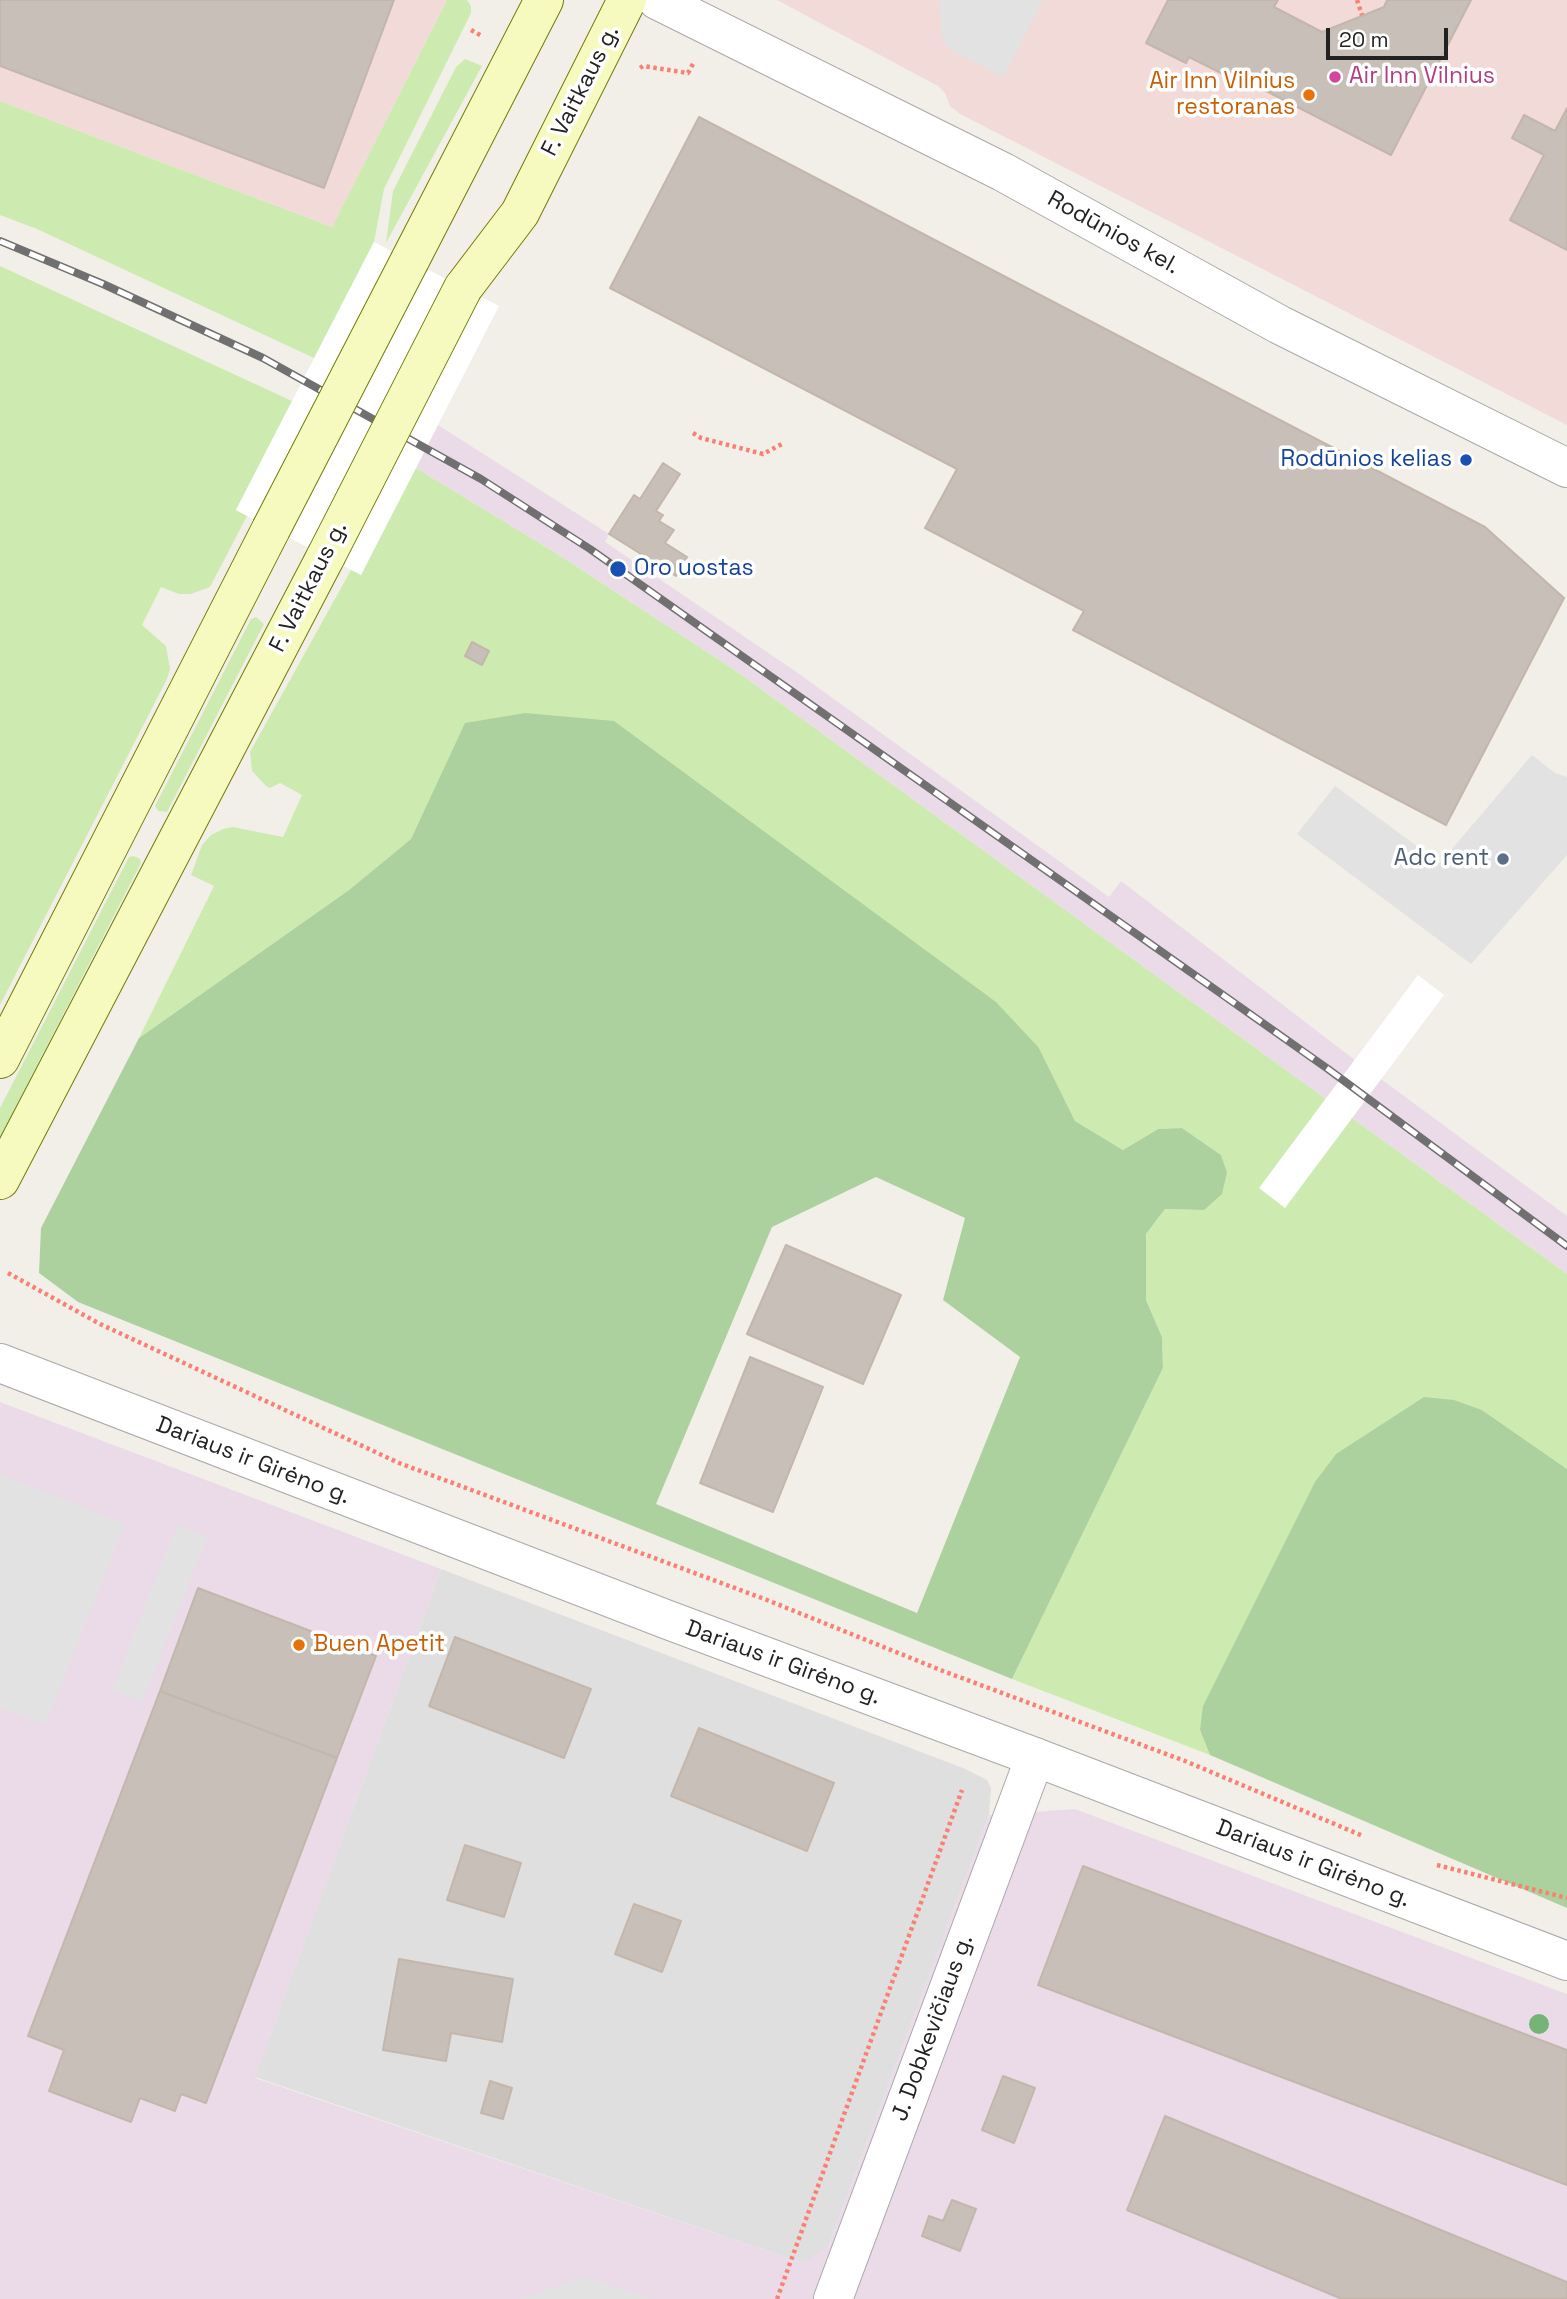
<!DOCTYPE html>
<meta charset="utf-8">
<style>
body{margin:0}
#map{position:relative;width:1567px;height:2299px;overflow:hidden;background:#f2efe9;font-family:"Space Grotesk",sans-serif}
canvas{display:block}
.scale{position:absolute;left:1326px;top:28px;width:122px;height:32px;box-sizing:border-box;border:4px solid #222;border-top:0;padding-left:9px;font-size:21px;line-height:24px;white-space:nowrap;color:#222;-webkit-text-stroke:5px #fff;paint-order:stroke}
</style>
<div id="map">
<canvas width="1567" height="2299"></canvas>
<div class="scale">20 m</div>
</div>
<script>
const c = document.querySelector('canvas').getContext('2d');
c.lineJoin = 'round';
function paint(path, color) {
  c.fillStyle = color;
  c.fill(path, 'evenodd');
}
function toPath(rows) {
  const path = new Path2D();
  for (const r of rows) {
    path.moveTo(r[0], r[1]);
    for (let i = 2; i < r.length; i += 2) path.lineTo(r[i], r[i + 1]);
  }
  return path;
}
function strokePath(path, color, width, dash) {
  c.strokeStyle = color;
  c.lineWidth = width;
  c.lineCap = dash ? 'butt' : 'round';
  c.setLineDash(dash || []);
  c.stroke(path);
}
function label(font, color, halo, rows, align = 'center') {
  c.font = font + ' "Space Grotesk",sans-serif';
  c.lineWidth = 7;
  c.setLineDash([]);
  c.textBaseline = 'middle';
  c.strokeStyle = halo;
  c.fillStyle = color;
  for (const [text, x, y, turn = 0] of rows) {
    c.save();
    c.translate(x, y);
    c.rotate((+turn || 0) * Math.PI / 180);
    c.textAlign = isNaN(turn) ? turn : align;
    if (halo) c.strokeText(text, 0, 0);
    c.fillText(text, 0, 0);
    c.restore();
  }
}
paint(toPath([
 [441,1569,963,1768,987,1780,991,1788,989,1815,828,2247,816,2256,803,2263,255,2077]
]), '#e0dfdf');
paint(toPath([
 [0,0,447,0,332,227,0,101],
 [777,0,1567,0,1567,425,960,114,950,106,945,93,938,86]
]), '#f2dad9');
paint(toPath([
 [438,425,609,534,605,542,795,671,1109,897,1121,881,1351,1057,1567,1216,1567,1274,736,671,559,555,416,468],
 [0,1402,441,1569,255,2078,803,2263,828,2247,989,1815,1075,1809,1567,1994,1567,2299,0,2299]
]), '#ebdbe8');
paint(toPath([
 [447,0,467,0,471,6,471,13,384,189,374,242,314,358,37,229,0,215,0,101,332,227],
 [465,59,482,66,386,243,393,191,456,67],
 [0,266,292,401,236,510,247,516,210,587,191,594,179,594,161,587,142,625,166,646,170,669,167,679,0,1005],
 [416,468,559,555,736,671,1567,1274,1567,1469,1482,1410,1200,1730,1210,1755,1012,1679,1163,1368,1162,1337,1146,1300,1146,1234,1165,1209,1204,1210,1227,1172,1221,1155,1182,1128,1158,1129,1123,1150,1075,1121,1039,1048,466,723,411,839,349,890,139,1038,214,886,191,875,202,845,211,835,223,829,233,827,283,837,302,795,280,783,270,788,266,786,252,771,250,752,351,570,361,574],
 [256,617,264,624,167,812,158,811,155,806,251,619],
 [134,856,140,859,141,863,0,1137,0,1108,129,857]
]), '#cdebb0');
paint(toPath([
 [525,713,614,721,996,1002,1039,1048,1075,1121,1123,1150,1158,1129,1182,1128,1221,1155,1227,1172,1222,1194,1204,1210,1165,1209,1146,1234,1146,1300,1162,1337,1163,1368,1012,1679,78,1302,39,1273,41,1228,139,1038,349,890,411,839,465,723],
 [876,1177,965,1218,943,1300,1020,1357,917,1613,656,1504,772,1227],
 [1424,1397,1454,1400,1482,1410,1567,1469,1567,1908,1210,1755,1200,1730,1203,1706,1315,1482,1336,1454]
]), '#add19e');
paint(toPath([
 [939,0,1043,0,1004,77,955,53,947,46,942,38],
 [1532,755,1555,773,1567,777,1567,855,1471,964,1297,834,1335,786,1440,863],
 [0,1474,125,1524,45,1725,0,1708],
 [177,1525,207,1537,142,1702,112,1690],
 [584,2277,652,2299,521,2299]
]), '#e2e2e2');
paint(toPath([
 [374,242,499,306,361,575,236,510],
 [1418,975,1444,995,1285,1208,1259,1188]
]), '#fff');
const building = toPath([
 [0,0,394,0,324,188,0,66,0,0],
 [1168,0,1278,0,1274,7,1322,32,1384,7,1387,0,1471,0,1391,155,1235,75,1233,79,1189,57,1186,63,1146,43,1168,0],
 [1567,108,1567,250,1510,220,1544,155,1512,138,1524,115,1555,131,1567,108],
 [699,117,1485,527,1564,598,1446,825,1073,630,1084,611,925,528,957,469,610,288,699,117],
 [663,463,680,474,656,511,663,515,659,521,674,530,665,543,687,557,676,576,609,534,634,495,640,499,663,463],
 [472,642,489,651,482,665,465,656,472,642],
 [786,1245,901,1295,863,1384,747,1334,786,1245],
 [750,1357,823,1387,773,1512,700,1483,750,1357],
 [198,1588,376,1656,337,1758,160,1691,198,1588],
 [455,1637,591,1689,564,1758,429,1706,455,1637],
 [160,1691,337,1758,206,2103,181,2094,175,2111,140,2098,131,2122,49,2091,64,2050,28,2036,160,1691],
 [699,1728,834,1783,807,1851,671,1796,699,1728],
 [465,1845,521,1863,504,1917,447,1900,465,1845],
 [1083,1866,1567,2050,1567,2185,1038,1985,1083,1866],
 [634,1904,681,1921,662,1972,615,1954,634,1904],
 [399,1959,513,1979,502,2042,451,2033,446,2061,383,2050,399,1959],
 [1003,2076,1035,2088,1014,2143,982,2130,1003,2076],
 [490,2081,512,2088,503,2119,481,2113,490,2081],
 [1165,2116,1567,2282,1567,2299,1342,2299,1127,2210,1165,2116],
 [952,2200,976,2209,960,2251,922,2236,929,2216,943,2221,952,2200]
]);
paint(building, '#c7bfb8');
strokePath(building, '#c4b6ab', 2);
const minor = toPath([
 [657,0,1003,172,1280,325,1567,468],
 [833,2299,1035,1757]
]);
const tertiary = toPath([
 [0,1363,668,1620,1035,1757,1567,1961]
]);
const secondary = toPath([
 [410,260,544,0],
 [463,288,520,213,627,0],
 [0,1059,271,529],
 [0,1180,326,556]
]);
strokePath(minor, '#a9a9a9', 40);
strokePath(tertiary, '#a9a9a9', 40);
strokePath(secondary, '#707d05', 40);
strokePath(toPath([
 [1357,0,1362,15],
 [471,30,482,36],
 [640,68,643,66,688,73,694,62],
 [693,433,701,438,763,454,782,444],
 [8,1273,100,1324,399,1463,767,1600,943,1671,1185,1761,1363,1836],
 [1437,1865,1567,1898],
 [777,2299,962,1790]
]), '#fa8072', 4.5, [3.5, 3.5]);
strokePath(minor, '#fff', 38);
strokePath(tertiary, '#fff', 38);
strokePath(secondary, '#f7fabf', 38);
const rail = toPath([
 [0,241,103,284,263,358,481,479,590,549,1328,1069,1567,1246]
]);
strokePath(rail, '#707070', 8);
strokePath(rail, '#fff', 5, [16]);
const secondaryBridge = toPath([
 [271,529,410,260],
 [326,556,463,288]
]);
strokePath(secondaryBridge, '#707d05', 40, []);
strokePath(secondaryBridge, '#f7fabf', 38);
c.fillStyle = '#74b475';
for (const [x, y] of [
 [1539,2024]
]) {
  c.beginPath();
  c.arc(x, y, 10, 0, 2 * Math.PI);
  c.fill();
}
for (const [x, y, r, color] of [
 [1335,77,7,"#d1479c"],
 [1309,95,7,"#e8710a"],
 [1466,460,7,"#1a4fb4"],
 [618,569,9,"#1a4fb4"],
 [1503,859,7,"#5c6f8a"],
 [299,1645,7,"#e8710a"]
]) {
  const dot = new Path2D();
  dot.arc(x, y, r, 0, 2 * Math.PI);
  c.fillStyle = color;
  c.fill(dot);
  strokePath(dot, '#fff', 2.5);
}
label('23px', '#b23c85', '#fff', [
 ["Air Inn Vilnius",1349,77]
], 'left');
label('23px', '#c56008', '#fff', [
 ["Air Inn Vilnius",1295,82],
 ["restoranas",1295,108],
 ["Buen Apetit",313,1645,"left"]
], 'right');
label('23px', '#222', '#fff', [
 ["F. Vaitkaus g.",581,91,-63],
 ["Rodūnios kel.",1113,233,29],
 ["F. Vaitkaus g.",309,587,-63],
 ["Dariaus ir Girėno g.",253,1461,21],
 ["Dariaus ir Girėno g.",783,1663,20],
 ["Dariaus ir Girėno g.",1313,1864,21],
 ["J. Dobkevičiaus g.",933,2028,-70]
]);
label('23px', '#164399', '#fff', [
 ["Rodūnios kelias",1452,460],
 ["Oro uostas",634,569,"left"]
], 'right');
label('23px', '#4e5e75', '#fff', [
 ["Adc rent",1489,859]
], 'right');
</script>
